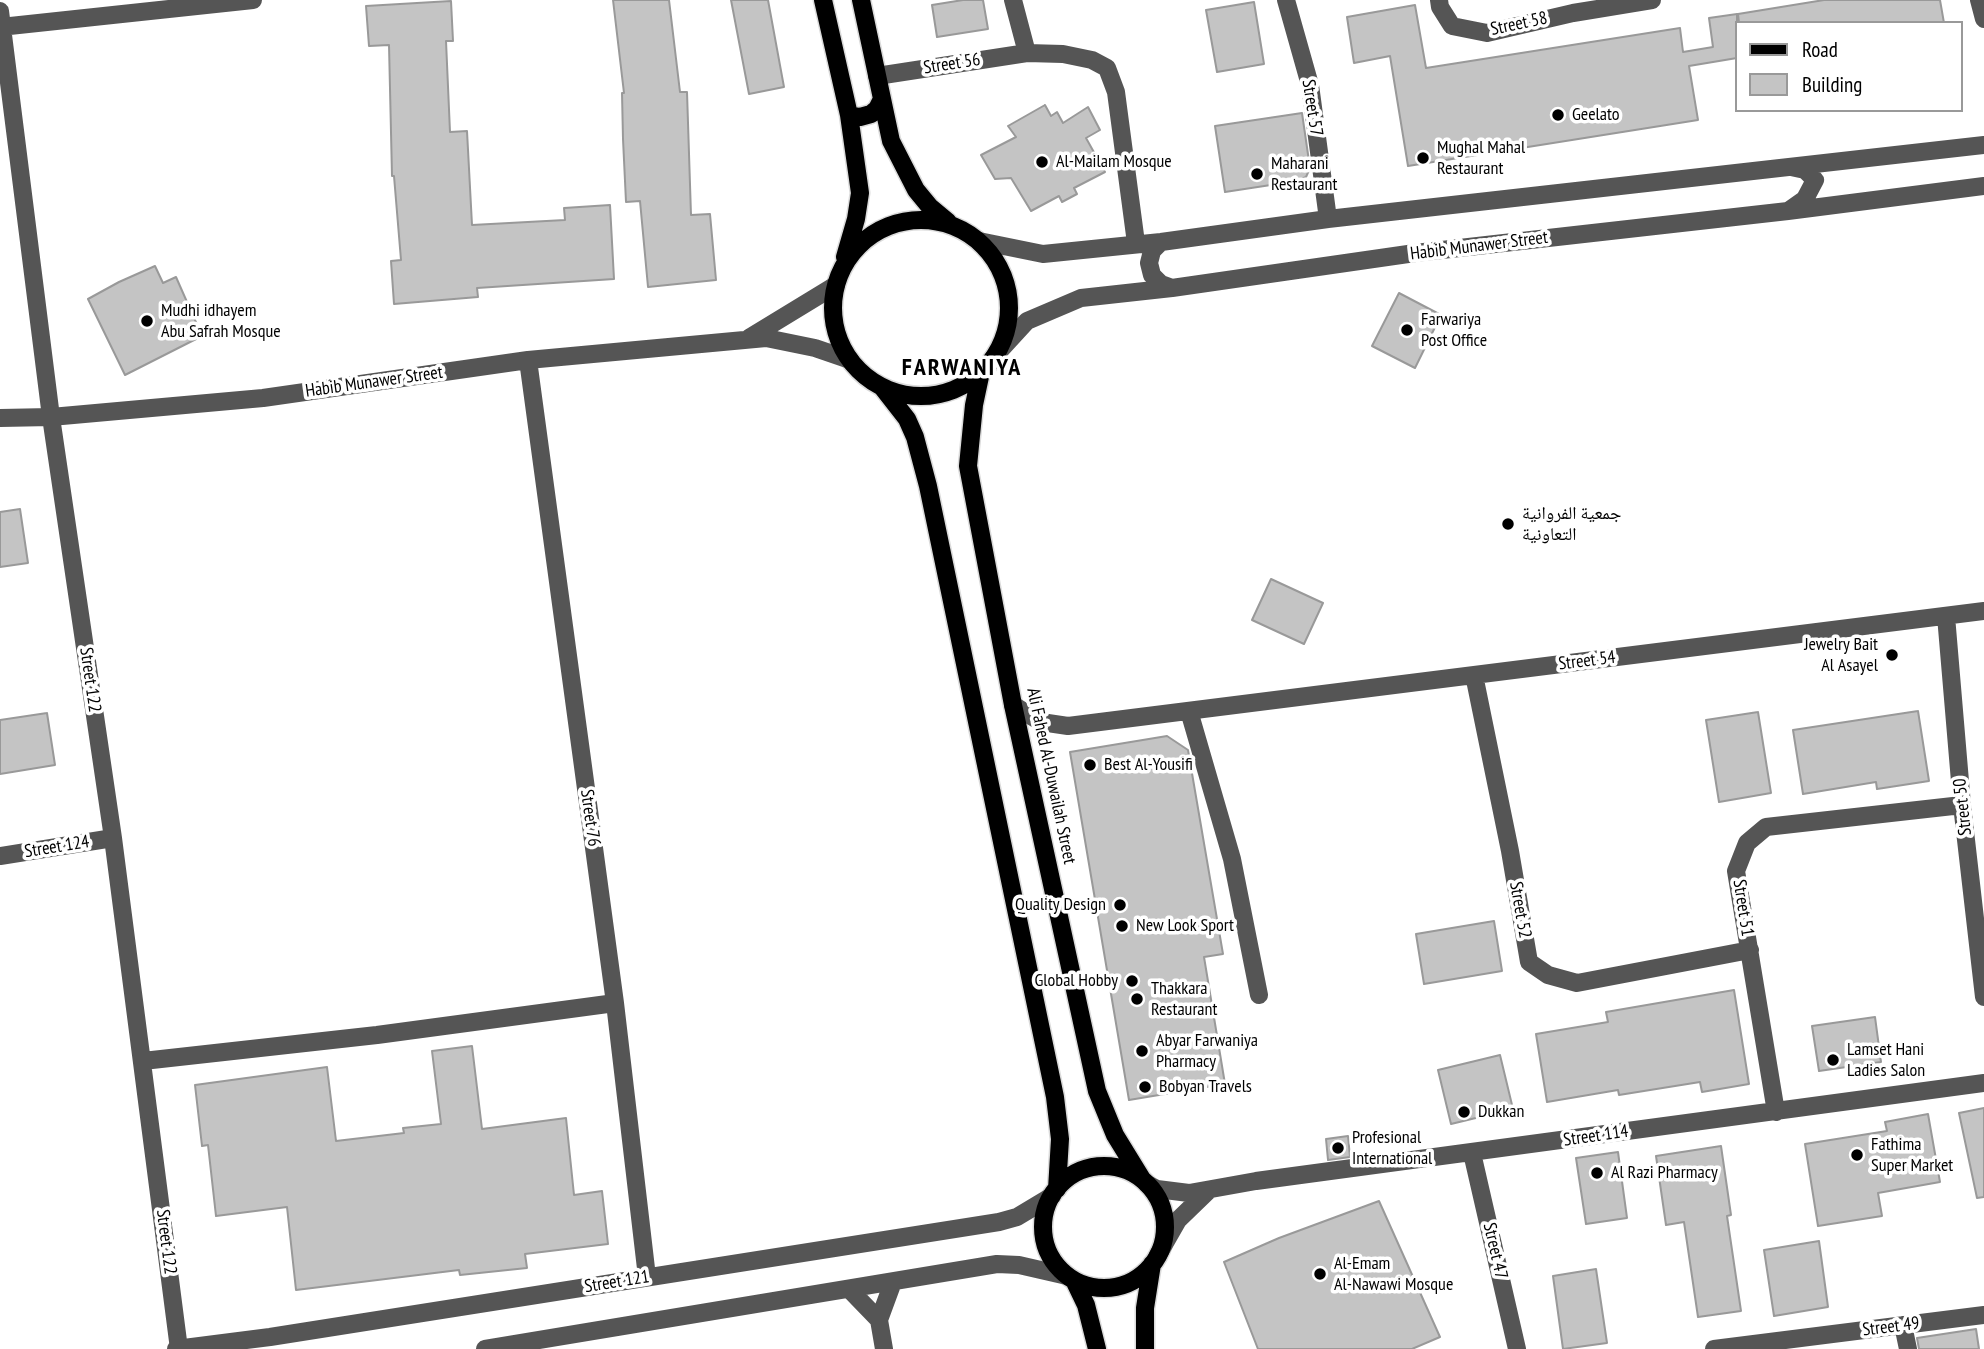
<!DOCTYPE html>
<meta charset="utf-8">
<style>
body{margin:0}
#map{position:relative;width:1984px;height:1349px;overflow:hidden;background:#fff;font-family:"PT Sans Narrow",sans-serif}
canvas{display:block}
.legend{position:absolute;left:1735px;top:21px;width:228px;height:91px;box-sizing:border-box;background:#fff;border:2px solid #999;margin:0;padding:9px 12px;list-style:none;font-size:21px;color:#000}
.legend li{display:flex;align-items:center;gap:14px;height:35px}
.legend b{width:35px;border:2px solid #999}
</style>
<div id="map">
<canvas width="1984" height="1349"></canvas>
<ul class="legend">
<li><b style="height:9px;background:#000"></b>Road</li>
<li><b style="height:19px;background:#c4c4c4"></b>Building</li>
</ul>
</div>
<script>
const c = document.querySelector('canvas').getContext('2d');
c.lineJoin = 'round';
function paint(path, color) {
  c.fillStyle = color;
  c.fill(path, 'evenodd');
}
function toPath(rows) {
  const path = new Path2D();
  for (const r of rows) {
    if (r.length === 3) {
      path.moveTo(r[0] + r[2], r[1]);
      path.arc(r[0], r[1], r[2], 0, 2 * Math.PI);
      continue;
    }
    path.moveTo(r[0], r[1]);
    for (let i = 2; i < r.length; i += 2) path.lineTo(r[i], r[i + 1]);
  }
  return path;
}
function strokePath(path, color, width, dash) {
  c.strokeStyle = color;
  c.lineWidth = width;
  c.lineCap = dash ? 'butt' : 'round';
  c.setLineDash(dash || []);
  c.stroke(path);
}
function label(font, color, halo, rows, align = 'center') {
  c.font = font + ' "PT Sans Narrow","Noto Naskh Arabic",sans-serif';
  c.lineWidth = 7;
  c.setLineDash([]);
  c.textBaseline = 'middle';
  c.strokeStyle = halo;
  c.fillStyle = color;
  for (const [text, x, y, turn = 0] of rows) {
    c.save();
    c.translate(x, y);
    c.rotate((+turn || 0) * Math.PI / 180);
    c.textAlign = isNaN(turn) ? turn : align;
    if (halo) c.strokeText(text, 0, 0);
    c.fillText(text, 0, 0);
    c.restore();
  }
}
const building = toPath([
 [613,0,669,0,680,92,687,92,691,215,710,214,716,280,648,287,640,201,626,202,623,139,622,93,624,93,613,0],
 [731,0,768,0,784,87,749,94,731,0],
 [963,0,983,0,988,29,937,37,932,5,963,0],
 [1824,0,1940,0,1944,23,1739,23,1738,14,1824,0],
 [451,1,453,41,446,41,450,132,467,131,472,225,565,220,564,208,610,205,614,279,477,288,478,297,394,304,391,261,401,260,394,176,392,176,389,45,369,46,366,6,451,1],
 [1254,2,1264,64,1217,72,1206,10,1254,2],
 [1415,5,1426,68,1680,28,1683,52,1713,47,1709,18,1737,14,1737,58,1689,66,1698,120,1408,166,1390,56,1354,63,1347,17,1415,5],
 [1045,105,1051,116,1057,112,1063,123,1088,107,1100,130,1086,138,1105,172,1074,188,1077,194,1062,202,1059,196,1031,211,1011,178,995,179,981,155,1016,137,1008,126,1045,105],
 [1302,113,1310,168,1306,177,1297,181,1225,192,1215,126,1302,113],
 [155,266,163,283,176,277,202,336,125,375,88,299,119,282,155,266],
 [1399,293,1441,315,1415,368,1372,346,1399,293],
 [20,509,28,563,0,567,0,512,20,509],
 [1271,579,1323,603,1304,644,1252,620,1271,579],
 [1918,711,1929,781,1877,789,1876,782,1803,794,1793,730,1918,711],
 [1758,712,1771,793,1719,802,1706,720,1758,712],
 [47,713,55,765,0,774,0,720,47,713],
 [1167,736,1188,750,1223,954,1204,957,1225,1084,1129,1100,1070,752,1167,736],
 [1494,921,1502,971,1424,984,1416,934,1494,921],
 [1734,990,1749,1084,1702,1092,1700,1082,1619,1095,1618,1090,1547,1102,1536,1034,1608,1022,1606,1012,1734,990],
 [1875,1017,1881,1062,1819,1071,1812,1026,1875,1017],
 [472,1046,482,1129,566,1118,574,1195,602,1191,608,1244,525,1254,527,1268,460,1275,459,1270,296,1290,287,1207,216,1216,208,1145,202,1146,195,1085,327,1067,336,1141,404,1133,403,1128,441,1124,432,1051,472,1046],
 [1500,1055,1513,1109,1451,1124,1438,1070,1500,1055],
 [1984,1108,1984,1197,1977,1198,1959,1113,1984,1108],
 [1928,1114,1940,1182,1878,1193,1882,1216,1818,1226,1805,1144,1887,1131,1885,1122,1928,1114],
 [1348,1136,1350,1157,1328,1160,1326,1139,1348,1136],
 [1721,1146,1731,1215,1727,1216,1741,1311,1698,1317,1684,1222,1666,1225,1656,1156,1721,1146],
 [1618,1152,1627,1218,1586,1224,1576,1158,1618,1152],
 [1379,1201,1440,1337,1412,1349,1258,1349,1224,1262,1279,1238,1379,1201],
 [1819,1241,1828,1307,1774,1316,1764,1250,1819,1241],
 [1596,1269,1607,1343,1563,1349,1553,1276,1596,1269],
 [1976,1329,1979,1349,1919,1349,1917,1338,1976,1329]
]);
paint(building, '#c4c4c4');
strokePath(building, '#999', 2);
const major = toPath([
 [823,0,849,115,860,193,856,219,845,257],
 [861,0,891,141,916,190,930,207,948,222],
 [849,115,860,117,871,114,877,109,882,99],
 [921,308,88],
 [981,372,974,405,968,466,1013,705,1097,1091,1115,1135,1142,1179],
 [882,387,907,419,915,437,928,486,1055,1097,1060,1139,1057,1189],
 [1104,1227,61],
 [1074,1280,1086,1305,1097,1349],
 [1145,1349,1145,1308,1152,1264]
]);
strokePath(major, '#dbdbdb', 21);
strokePath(toPath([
 [1013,0,1027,53],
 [1286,0,1310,85,1328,219],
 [1439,0,1440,7,1452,26,1487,33,1573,13,1652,0],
 [1979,0,1984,19],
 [0,11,51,417,113,838,179,1349],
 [0,27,253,0],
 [877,76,1027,53,1063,54,1092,60,1107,68,1116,92,1136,243],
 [1788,211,1805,199,1815,180,1805,170,1791,167],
 [979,241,1043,254,1161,242,1328,219,1984,145],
 [1161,242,1152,251,1149,263,1152,275,1161,284,1172,288],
 [749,338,836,285],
 [994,357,1027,321,1081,298,1172,288,1415,253,1788,211,1984,186],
 [528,360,615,1003,647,1277],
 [0,418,51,417,263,398,528,360,766,338,815,348,850,360],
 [1946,616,1962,805,1984,997],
 [1474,675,1510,851,1529,962,1548,975,1577,983,1750,950],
 [1013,705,1041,722,1068,726,1984,611],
 [1189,711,1232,859,1259,995],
 [0,856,113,838],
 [143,1061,377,1035,615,1003],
 [1776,1112,1736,871,1747,843,1766,827,1962,805],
 [1472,1153,1517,1349],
 [1147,1184,1157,1189,1189,1193,1256,1181,1984,1083],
 [1158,1255,1178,1220,1209,1190],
 [849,1289,879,1320],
 [1903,1325,1908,1349],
 [176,1349,270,1337,999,1222,1017,1217,1052,1196],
 [485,1349,997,1264,1019,1265,1067,1276],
 [884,1349,879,1320,893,1282],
 [1714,1349,1984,1315]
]), '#555', 18);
strokePath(major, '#000', 18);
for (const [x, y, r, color] of [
 [1558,115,7,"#000"],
 [1423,158,7,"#000"],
 [1042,162,7,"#000"],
 [1257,174,7,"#000"],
 [147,321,7,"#000"],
 [1407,330,7,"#000"],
 [1508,524,7,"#000"],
 [1892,655,7,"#000"],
 [1090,765,7,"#000"],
 [1120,905,7,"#000"],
 [1122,926,7,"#000"],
 [1132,981,7,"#000"],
 [1137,999,7,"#000"],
 [1142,1051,7,"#000"],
 [1833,1060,7,"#000"],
 [1145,1087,7,"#000"],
 [1464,1112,7,"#000"],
 [1338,1148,7,"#000"],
 [1857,1155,7,"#000"],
 [1597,1173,7,"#000"],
 [1320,1274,7,"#000"]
]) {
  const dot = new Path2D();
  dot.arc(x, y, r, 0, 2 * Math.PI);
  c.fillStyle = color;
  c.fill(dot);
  strokePath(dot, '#fff', 2.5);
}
label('18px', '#000', '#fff', [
 ["Street 58",1519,24,-12],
 ["Street 56",952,64,-9],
 ["Street 57",1312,108,81],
 ["Habib Munawer Street",1479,246,-7],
 ["Habib Munawer Street",374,382,-8],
 ["Street 54",1587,661,-7],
 ["Street 122",90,680,82],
 ["Ali Fahed Al-Duwailah Street",1051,776,78],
 ["Street 50",1963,807,-96],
 ["Street 76",590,818,82],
 ["Street 124",57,847,-9],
 ["Street 51",1743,908,81],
 ["Street 52",1520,910,80],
 ["Street 114",1596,1136,-8],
 ["Street 122",166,1242,83],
 ["Street 47",1495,1251,77],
 ["Street 121",617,1282,-9],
 ["Street 49",1891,1327,-7]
]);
label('18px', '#000', '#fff', [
 ["Geelato",1572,115],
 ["Mughal Mahal",1437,148],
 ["Restaurant",1437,169],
 ["Al-Mailam Mosque",1056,162],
 ["Maharani",1271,164],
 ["Restaurant",1271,185],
 ["Mudhi idhayem",161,311],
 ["Abu Safrah Mosque",161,332],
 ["Farwariya",1421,320],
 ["Post Office",1421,341],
 ["جمعية الفروانية",1522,514],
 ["التعاونية",1522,535],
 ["Jewelry Bait",1878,645,"right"],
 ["Al Asayel",1878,666,"right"],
 ["Best Al-Yousifi",1104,765],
 ["Quality Design",1106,905,"right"],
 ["New Look Sport",1136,926],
 ["Global Hobby",1118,981,"right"],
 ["Thakkara",1151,989],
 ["Restaurant",1151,1010],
 ["Abyar Farwaniya",1156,1041],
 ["Pharmacy",1156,1062],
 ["Lamset Hani",1847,1050],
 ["Ladies Salon",1847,1071],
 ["Bobyan Travels",1159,1087],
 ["Dukkan",1478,1112],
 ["Profesional",1352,1138],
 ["International",1352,1159],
 ["Fathima",1871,1145],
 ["Super Market",1871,1166],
 ["Al Razi Pharmacy",1611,1173],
 ["Al-Emam",1334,1264],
 ["Al-Nawawi Mosque",1334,1285]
], 'left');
c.letterSpacing = '2px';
label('bold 24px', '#000', '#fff', [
 ["FARWANIYA",962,368]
]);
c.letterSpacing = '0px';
</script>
